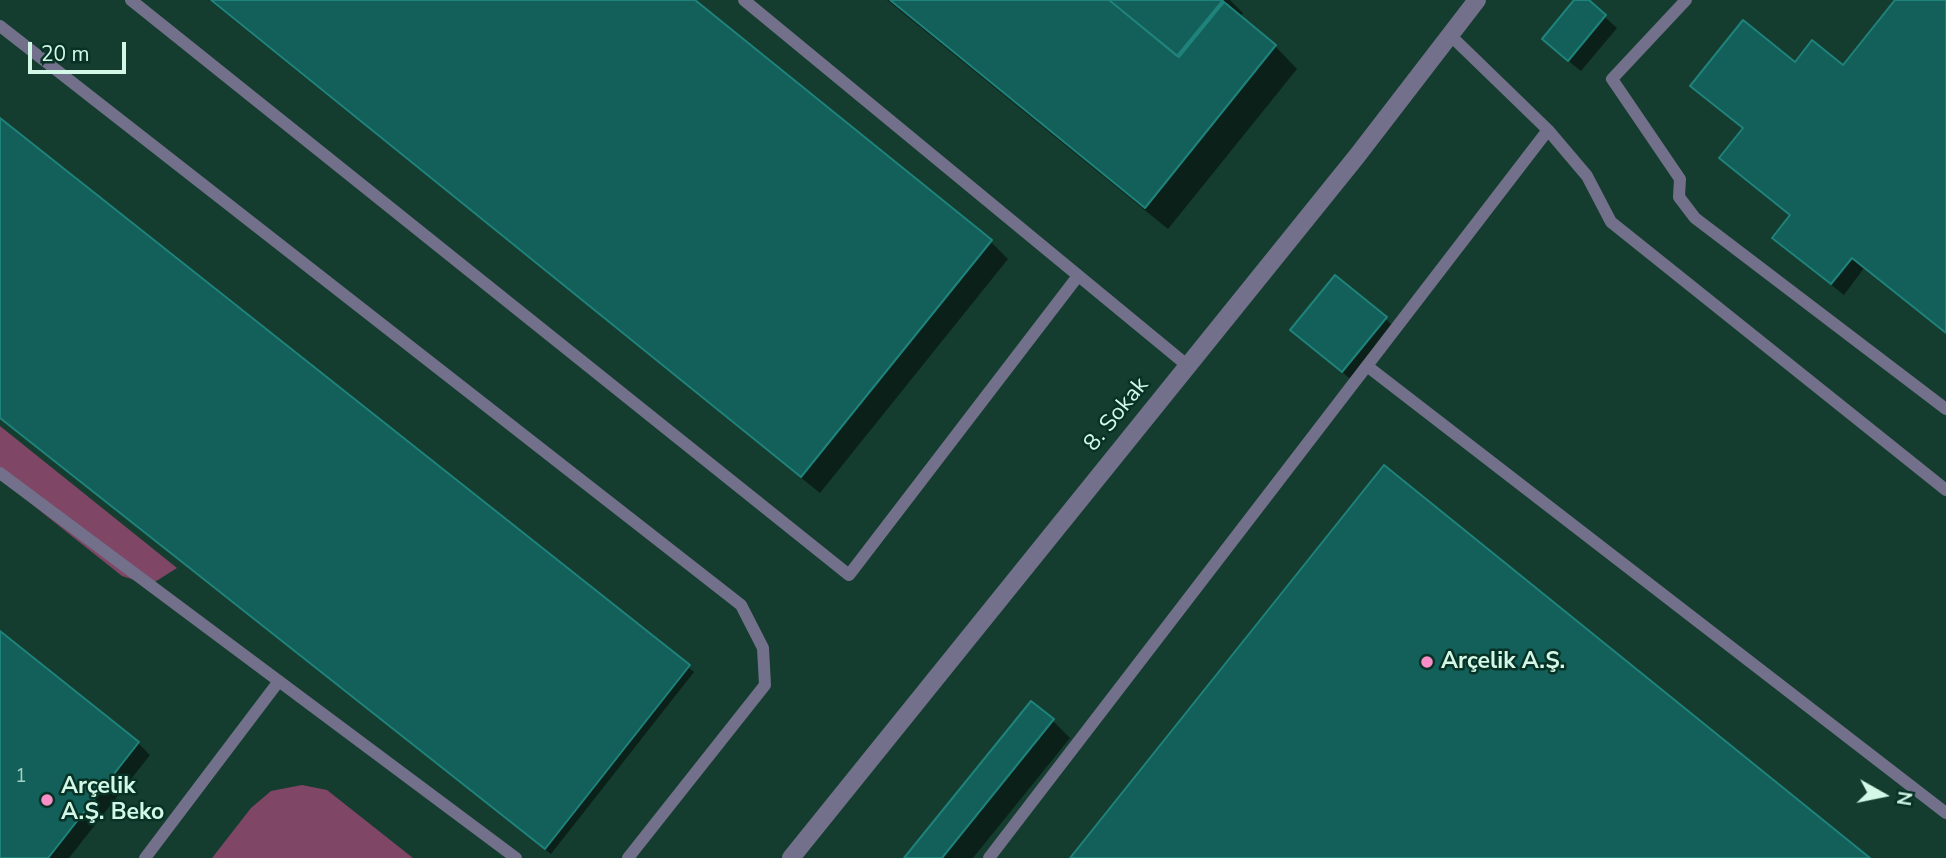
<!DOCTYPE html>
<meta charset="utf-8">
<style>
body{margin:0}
#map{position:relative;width:1946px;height:858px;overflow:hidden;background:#143d2f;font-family:"Nunito Sans",sans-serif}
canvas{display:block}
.north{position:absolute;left:1848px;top:760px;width:70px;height:70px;-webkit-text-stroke:5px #073225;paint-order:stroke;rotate:99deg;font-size:19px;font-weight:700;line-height:28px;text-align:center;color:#d3f8e8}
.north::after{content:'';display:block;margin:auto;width:24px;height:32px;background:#d3f8e8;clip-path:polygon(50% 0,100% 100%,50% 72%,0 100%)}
.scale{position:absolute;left:28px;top:42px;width:98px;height:32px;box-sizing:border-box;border:4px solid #d3f8e8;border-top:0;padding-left:9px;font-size:21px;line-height:24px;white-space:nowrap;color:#d3f8e8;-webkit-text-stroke:5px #073225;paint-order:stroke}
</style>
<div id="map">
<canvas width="1946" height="858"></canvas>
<div class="north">N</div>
<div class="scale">20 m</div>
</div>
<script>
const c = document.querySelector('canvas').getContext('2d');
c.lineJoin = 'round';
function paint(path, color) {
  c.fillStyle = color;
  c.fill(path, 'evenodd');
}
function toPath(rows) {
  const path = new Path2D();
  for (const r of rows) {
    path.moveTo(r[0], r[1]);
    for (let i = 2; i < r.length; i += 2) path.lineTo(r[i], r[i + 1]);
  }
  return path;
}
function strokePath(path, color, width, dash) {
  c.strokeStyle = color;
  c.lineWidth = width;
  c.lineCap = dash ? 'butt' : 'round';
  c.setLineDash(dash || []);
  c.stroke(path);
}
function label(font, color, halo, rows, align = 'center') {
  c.font = font + ' "Nunito Sans",sans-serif';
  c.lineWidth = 5;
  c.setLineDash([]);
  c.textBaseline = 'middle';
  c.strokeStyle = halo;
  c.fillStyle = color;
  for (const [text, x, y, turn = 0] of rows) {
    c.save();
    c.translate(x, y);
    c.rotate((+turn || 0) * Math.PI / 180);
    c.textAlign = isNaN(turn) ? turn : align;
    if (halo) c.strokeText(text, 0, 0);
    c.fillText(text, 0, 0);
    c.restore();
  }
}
paint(toPath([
 [0,426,177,568,150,585,122,576,0,479],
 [302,785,327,790,413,858,212,858,251,808,271,791]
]), '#804665');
paint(toPath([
 [209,0,692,0,991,242,1008,259,820,493],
 [887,0,1230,0,1243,13,1240,18,1275,46,1297,69,1168,229],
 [1576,0,1586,0,1617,28,1581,71,1556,51],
 [1897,0,1946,0,1946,333,1864,268,1844,295,1786,249,1774,238,1791,216,1721,158,1744,129,1693,86,1795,64,1843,68],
 [0,121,694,672,551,854,0,417],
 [1385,318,1397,330,1355,383,1293,330],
 [0,633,138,743,150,755,69,858,0,858],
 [1052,720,1070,738,973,858,907,858]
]), '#0007');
const building = toPath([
 [211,0,695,0,992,240,801,477,211,0],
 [890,0,1109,0,1179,57,1224,2,1276,45,1145,208,890,0],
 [1109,0,1223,0,1177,56,1109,0],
 [1574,0,1589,0,1606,15,1568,61,1542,39,1574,0],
 [1895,0,1946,0,1946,333,1852,258,1831,284,1772,238,1790,215,1719,158,1743,128,1690,86,1743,20,1795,62,1812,40,1843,65,1895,0],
 [0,118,690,665,545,849,0,418,0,118],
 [1335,275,1387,317,1342,372,1290,330,1335,275],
 [1384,465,1870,858,1070,858,1384,465],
 [0,631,139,742,48,858,0,858,0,631],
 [1031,701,1054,719,942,858,904,858,1031,701]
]);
paint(building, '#135f59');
strokePath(building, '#1f827b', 2);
strokePath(toPath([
 [131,0,849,575,1078,276],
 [744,0,1188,366],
 [1686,0,1612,79,1680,179,1679,197,1695,218,1946,409],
 [0,26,741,605,763,648,765,685,628,858],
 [1450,35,1548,130,1587,176,1611,222,1946,490],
 [1367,366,1946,813],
 [0,473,516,858],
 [145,858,279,681],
 [989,858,1548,130]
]), '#72708a', 12);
strokePath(toPath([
 [791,858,1357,156,1477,0]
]), '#72708a', 18);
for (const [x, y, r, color] of [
 [1427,662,7,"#fa8fc8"],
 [47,800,7,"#fa8fc8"]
]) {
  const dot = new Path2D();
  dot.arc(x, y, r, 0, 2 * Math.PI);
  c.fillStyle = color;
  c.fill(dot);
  strokePath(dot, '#073225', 2.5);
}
label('19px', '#a3d2c4', null, [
 ["1",21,777]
]);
label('23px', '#d3f8e8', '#073225', [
 ["8. Sokak",1117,415,-51]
]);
label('bold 23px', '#d3f8e8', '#073225', [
 ["Arçelik A.Ş.",1441,662],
 ["Arçelik",61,787],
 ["A.Ş. Beko",61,813]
], 'left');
</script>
